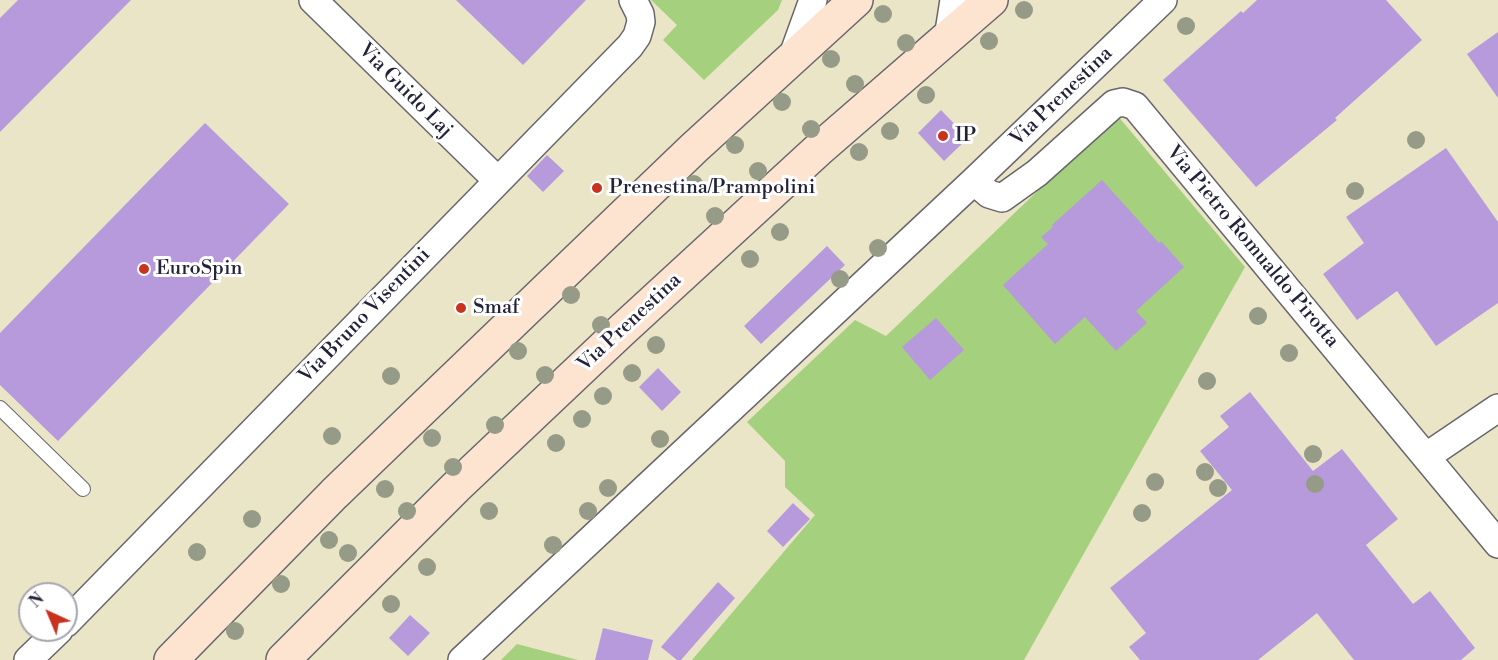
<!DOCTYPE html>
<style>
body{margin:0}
#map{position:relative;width:1498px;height:660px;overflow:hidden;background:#eae5c7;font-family:"Libre Bodoni",serif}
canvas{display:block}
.north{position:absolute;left:18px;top:582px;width:60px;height:60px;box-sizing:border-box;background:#fff;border:2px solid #a7a7b1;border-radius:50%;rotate:316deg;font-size:16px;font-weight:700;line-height:24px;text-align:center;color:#22223b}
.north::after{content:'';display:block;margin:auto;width:21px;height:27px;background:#c8321e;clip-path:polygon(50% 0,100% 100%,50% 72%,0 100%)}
</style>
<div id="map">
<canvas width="1498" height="660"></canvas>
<div class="north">N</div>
</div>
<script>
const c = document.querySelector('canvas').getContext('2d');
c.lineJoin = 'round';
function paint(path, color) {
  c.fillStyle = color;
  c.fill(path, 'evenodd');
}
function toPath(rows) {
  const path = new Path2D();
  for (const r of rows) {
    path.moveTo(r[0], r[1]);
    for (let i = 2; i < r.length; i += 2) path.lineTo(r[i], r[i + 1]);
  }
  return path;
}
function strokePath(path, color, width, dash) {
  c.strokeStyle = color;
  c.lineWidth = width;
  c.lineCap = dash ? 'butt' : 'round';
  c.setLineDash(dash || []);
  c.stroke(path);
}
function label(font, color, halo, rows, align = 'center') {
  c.font = font + ' "Libre Bodoni",serif';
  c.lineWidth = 6;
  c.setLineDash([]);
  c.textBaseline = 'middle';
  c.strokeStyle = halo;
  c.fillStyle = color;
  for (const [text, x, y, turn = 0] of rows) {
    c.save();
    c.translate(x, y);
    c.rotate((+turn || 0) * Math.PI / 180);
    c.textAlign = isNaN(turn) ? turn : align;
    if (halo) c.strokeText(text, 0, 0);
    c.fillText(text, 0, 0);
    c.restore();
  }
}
paint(toPath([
 [651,0,782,0,778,10,704,80,663,40,677,25],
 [1117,115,1245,267,1024,660,692,660,815,515,785,487,785,461,747,422,855,320,886,336],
 [517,644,578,660,501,660]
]), '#a5d07d');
paint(toPath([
 [18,0,131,0,0,132,0,18],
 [456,0,586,0,523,65],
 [1257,0,1386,0,1422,40,1335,118,1337,120,1256,187,1163,80,1241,11,1243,13],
 [1498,32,1498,98,1467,54],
 [941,110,968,138,944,161,918,133],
 [205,123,289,204,58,441,0,385,0,333],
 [1446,148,1498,222,1498,303,1436,346,1397,291,1357,320,1323,274,1364,243,1346,217],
 [547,155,564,171,543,192,527,176],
 [1102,180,1159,243,1161,241,1184,267,1136,311,1147,323,1116,351,1085,317,1055,344,1003,285,1048,244,1041,237,1053,227,1052,225],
 [827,246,845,265,761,344,744,326],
 [936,318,964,350,930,380,902,347],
 [658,368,681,392,662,411,639,387],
 [1250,392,1313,471,1342,449,1398,519,1366,545,1413,604,1430,591,1475,648,1461,660,1354,660,1317,613,1258,660,1140,660,1129,647,1146,633,1110,588,1232,490,1200,451,1229,427,1220,416],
 [793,503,810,519,783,547,767,531],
 [718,582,735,598,681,660,677,660,661,647],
 [410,615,430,633,408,656,389,638],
 [603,628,653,640,648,660,595,660]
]), '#b79adb');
const service = toPath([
 [0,408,83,489]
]);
const minor = toPath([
 [313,0,498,181],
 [948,38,954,0],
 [792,58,813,0],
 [974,181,989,194,1002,198,1037,173,1114,104,1123,102,1135,106,1498,544],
 [1427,456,1498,408],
 [66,623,630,46,637,36,641,22,640,14,633,0],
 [28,660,59,630],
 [462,660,974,181,1163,0]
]);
const secondary = toPath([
 [171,660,334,494,417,414,694,148,856,0],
 [283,660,456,487,621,331,818,150,991,0]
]);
strokePath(service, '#68666c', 16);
strokePath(minor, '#68666c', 30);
strokePath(secondary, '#68666c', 36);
strokePath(service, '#fff', 14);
strokePath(minor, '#fff', 27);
strokePath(secondary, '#fde4d1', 33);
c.fillStyle = '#959b87';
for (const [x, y] of [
 [1024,10],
 [883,14],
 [1186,26],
 [989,41],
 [906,43],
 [831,59],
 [855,84],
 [926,95],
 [782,102],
 [811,129],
 [890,131],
 [1416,140],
 [735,145],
 [859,152],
 [758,171],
 [694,184],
 [1355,191],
 [715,216],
 [780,232],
 [878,248],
 [750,259],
 [840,279],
 [571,295],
 [1258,316],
 [601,325],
 [656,345],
 [518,351],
 [1289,353],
 [632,373],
 [545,375],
 [391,376],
 [1207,381],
 [603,396],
 [582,419],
 [495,425],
 [332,436],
 [432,438],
 [660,439],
 [556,443],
 [1313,454],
 [453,467],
 [1205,472],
 [1155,482],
 [1315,484],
 [608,488],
 [1218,488],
 [385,489],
 [407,511],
 [489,511],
 [588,511],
 [1142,513],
 [252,519],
 [329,540],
 [553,545],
 [197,552],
 [348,553],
 [427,567],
 [281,584],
 [391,604],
 [235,631]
]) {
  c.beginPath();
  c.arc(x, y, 9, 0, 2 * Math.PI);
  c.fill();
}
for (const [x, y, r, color] of [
 [943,136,6,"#c8321e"],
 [597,188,6,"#c8321e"],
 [144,269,6,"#c8321e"],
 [461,308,6,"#c8321e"]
]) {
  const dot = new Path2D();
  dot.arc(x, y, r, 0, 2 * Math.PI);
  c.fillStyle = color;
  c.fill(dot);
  strokePath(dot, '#fff', 2);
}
label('20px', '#22223b', '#fff', [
 ["Via Guido Laj",405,91,45],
 ["Via Prenestina",1062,97,-44],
 ["Via Pietro Romualdo Pirotta",1252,247,50],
 ["Via Bruno Visentini",365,316,-46],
 ["Via Prenestina",630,323,-43]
]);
label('20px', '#22223b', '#fff', [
 ["IP",955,136],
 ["Prenestina/Prampolini",609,188],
 ["EuroSpin",156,269],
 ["Smaf",473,308]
], 'left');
</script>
